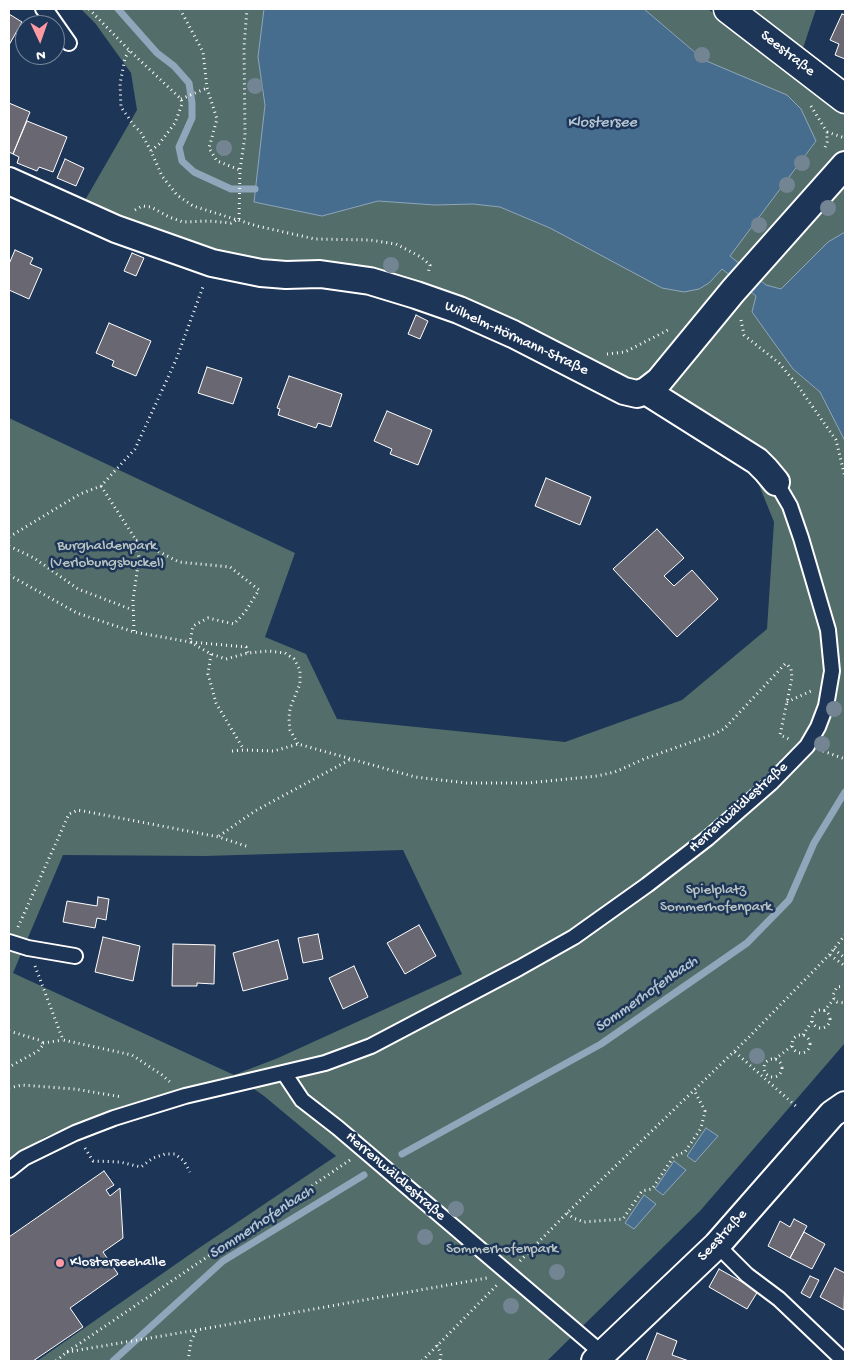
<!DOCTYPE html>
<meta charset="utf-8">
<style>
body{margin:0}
#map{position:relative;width:854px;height:1370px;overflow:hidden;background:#1d3557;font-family:"Gochi Hand",sans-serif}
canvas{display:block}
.frame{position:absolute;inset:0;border:10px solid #fff;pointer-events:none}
.north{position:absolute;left:15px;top:15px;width:50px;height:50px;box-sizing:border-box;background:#1d3557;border:1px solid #77869a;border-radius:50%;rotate:177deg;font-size:14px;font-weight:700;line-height:20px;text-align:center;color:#fff}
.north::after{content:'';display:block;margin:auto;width:18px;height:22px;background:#ff9aa2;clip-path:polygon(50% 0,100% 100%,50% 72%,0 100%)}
</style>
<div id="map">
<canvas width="854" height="1370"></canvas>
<div class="frame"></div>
<div class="north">N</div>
</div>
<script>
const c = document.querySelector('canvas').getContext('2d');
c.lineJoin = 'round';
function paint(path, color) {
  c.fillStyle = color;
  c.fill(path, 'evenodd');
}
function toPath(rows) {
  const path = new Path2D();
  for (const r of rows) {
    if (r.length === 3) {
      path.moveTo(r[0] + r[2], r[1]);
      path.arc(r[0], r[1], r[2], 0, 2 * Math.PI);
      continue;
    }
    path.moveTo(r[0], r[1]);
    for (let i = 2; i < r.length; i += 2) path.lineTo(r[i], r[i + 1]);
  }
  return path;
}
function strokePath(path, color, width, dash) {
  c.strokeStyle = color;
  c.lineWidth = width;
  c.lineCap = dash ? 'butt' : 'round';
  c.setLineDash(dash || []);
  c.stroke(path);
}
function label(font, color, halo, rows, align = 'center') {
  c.font = font + ' "Gochi Hand",sans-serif';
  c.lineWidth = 5;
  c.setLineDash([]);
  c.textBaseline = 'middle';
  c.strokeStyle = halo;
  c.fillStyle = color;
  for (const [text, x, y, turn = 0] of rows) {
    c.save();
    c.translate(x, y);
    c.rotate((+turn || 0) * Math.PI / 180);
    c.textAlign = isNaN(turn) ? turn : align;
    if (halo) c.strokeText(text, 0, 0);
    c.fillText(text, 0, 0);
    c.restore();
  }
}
paint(toPath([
 [81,9,264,9,258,57,265,105,254,202,322,216,378,201,435,205,473,204,500,207,550,228,709,283,721,268,756,296,752,312,793,369,820,392,845,441,845,1043,700,1211,547,1361,37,1361,199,1248,336,1156,264,1096,234,1075,120,1107,45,1137,9,1160,9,418,295,553,265,637,306,654,337,719,565,742,682,700,767,629,774,522,757,480,675,401,475,307,208,248,84,202,137,110,131,73,95,23],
 [403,850,462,974,278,1058,234,1075,13,973,63,855,205,856],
 [644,9,708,9,845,109,845,232,828,242,781,289,766,285,729,256,816,141,741,76,704,60],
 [752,9,816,9,803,48]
]), '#536d6a');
const water = toPath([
 [264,9,644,9,704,60,787,95,801,109,816,141,730,256,766,285,781,289,828,242,845,232,845,441,820,392,793,369,752,312,756,296,722,269,709,283,699,289,684,292,662,288,550,228,500,207,473,204,435,205,378,201,322,216,254,202,265,105,258,57,264,9],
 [706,1128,718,1136,695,1162,687,1156,706,1128],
 [674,1161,686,1170,663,1195,655,1189,674,1161],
 [644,1195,656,1204,634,1229,625,1223,644,1195]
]);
paint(water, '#466d8e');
strokePath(water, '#90a7bb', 1);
strokePath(toPath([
 [118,9,157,53,174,66,189,83,192,103,192,118,179,147,182,161,194,172,231,189,255,189],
 [402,1154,601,1044,747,943,789,900,814,843,845,792],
 [113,1361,223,1261,364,1175]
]), '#90a7bb', 7);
const building = toPath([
 [9,14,22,22,9,45,9,14],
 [842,14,845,15,845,59,835,55,839,44,830,40,842,14],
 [9,103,30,112,13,154,9,152,9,103],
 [27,121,67,137,53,172,39,167,37,171,17,163,19,157,13,154,27,121],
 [65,159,84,168,76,186,57,178,65,159],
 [15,250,33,258,30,264,42,269,29,299,9,290,9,264,15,250],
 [132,253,144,258,136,276,124,271,132,253],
 [416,315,428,321,420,339,408,334,416,315],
 [109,323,151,341,136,376,112,366,114,361,96,353,109,323],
 [207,367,242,378,233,404,198,393,207,367],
 [289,376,342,394,331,427,318,423,316,428,278,415,280,409,277,408,289,376],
 [387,411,432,430,418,465,390,454,392,449,374,441,387,411],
 [546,478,591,497,580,525,535,506,546,478],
 [657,529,684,558,664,576,674,586,692,570,718,599,677,637,613,569,657,529],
 [98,897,109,899,106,920,97,918,95,928,63,922,67,901,97,906,98,897],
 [419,925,436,956,405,974,387,943,419,925],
 [318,934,323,959,303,963,298,938,318,934],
 [103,937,140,946,133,981,95,972,103,937],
 [278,940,288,979,243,991,233,953,278,940],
 [173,944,215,945,214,984,197,983,197,986,172,986,173,944],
 [354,966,368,997,343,1009,329,978,354,966],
 [104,1171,114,1185,106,1190,110,1196,120,1188,123,1238,103,1252,118,1274,70,1308,83,1327,33,1361,9,1361,9,1237,104,1171],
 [794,1219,807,1226,790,1258,768,1246,780,1221,790,1227,794,1219],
 [804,1232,825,1244,812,1269,790,1258,804,1232],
 [835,1268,845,1273,844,1310,820,1297,835,1268],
 [719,1269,758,1291,747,1309,709,1287,719,1269],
 [810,1276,819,1280,810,1298,801,1293,810,1276],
 [657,1333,677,1341,672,1355,689,1361,646,1361,657,1333]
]);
paint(building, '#696872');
strokePath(building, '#fff', 1);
const lane = toPath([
 [43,9,48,13,69,43],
 [9,942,28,948,75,956],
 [284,1073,302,1100,338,1128,603,1354],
 [9,1170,24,1158,75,1133,114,1118,185,1096,325,1063,371,1046,519,968,574,937,647,885,708,838,771,783,807,746,818,727,826,706,832,671,828,630,801,538,790,506,776,482],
 [717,1245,747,1275,779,1299,844,1361]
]);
const street = toPath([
 [9,181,116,229,212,263,261,273,286,275,320,274,370,281,416,295,459,310,513,334,624,391,637,394,646,391,659,381,733,291,845,165],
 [646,391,757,461,766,470,776,482],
 [595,1361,717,1245,832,1114,845,1105]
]);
const secondary = toPath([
 [728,9,845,99]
]);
strokePath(lane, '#fff', 18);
strokePath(street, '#fff', 30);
strokePath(secondary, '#fff', 31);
strokePath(toPath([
 [89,9,129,50,181,99,182,104,175,123,159,144,151,151,162,176,177,195,193,206,257,226,315,239,370,240,396,244,421,257,430,265,428,274],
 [180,9,203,52,207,88,217,119,209,148,217,161,240,170],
 [129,51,125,58,120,84,121,107,135,127,140,131,151,151],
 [181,99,207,88],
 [811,106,827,132,827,142,824,150],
 [827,132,845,138],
 [135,210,142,206,151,207,169,217,183,222,209,221,231,223,238,219],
 [239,219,240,170,245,136,244,47,247,9],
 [741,320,744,335,779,363,798,386,836,440,845,477],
 [607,354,625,352,670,329],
 [101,486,136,540,139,558,133,600,134,632],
 [9,537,80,494,101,486,135,449,176,360,204,284],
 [136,540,179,562,230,567,259,590,245,612,234,624,208,618,193,626,190,642,246,647,248,653],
 [9,546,34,558,78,589,133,610],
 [9,575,77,613,134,632,190,642,211,654,226,659,248,653,269,651,285,653,294,659,300,670,300,684,290,708,289,719,290,730,298,744],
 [211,654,208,674,216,703,244,750],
 [787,702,811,691],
 [232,751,244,750,274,751,298,744,415,777,467,783,528,783,597,776,615,772,644,759,714,734,724,729,785,664,787,664,791,669,792,678,780,735,789,739],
 [823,751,845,759],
 [219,836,255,811,351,759],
 [18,927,69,814,78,810,219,837,249,847],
 [834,949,845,958],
 [830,955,845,966],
 [35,966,63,1040,132,1055,162,1075,170,1082],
 [845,986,837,987,833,995,834,999,837,1002,845,1003],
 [821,1019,9],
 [824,1011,834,999],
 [9,1031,39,1040,43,1043,43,1045,38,1051,9,1067],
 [803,1035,812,1021],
 [801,1044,9],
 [43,1043,63,1040],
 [735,1052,798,1108],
 [775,1059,792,1046],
 [773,1068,9],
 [9,1088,22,1085,75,1089,122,1097],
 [85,1148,93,1161,120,1162,141,1167,153,1158,165,1154,175,1154,184,1161,190,1172],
 [567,1213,573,1218,584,1222,623,1219,642,1191,652,1189,674,1156,685,1152,701,1128,705,1111,694,1090],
 [520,1261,567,1213,749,1037,829,955,845,935],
 [437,1345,441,1354,440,1361],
 [67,1352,197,1330,487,1278],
 [56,1361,67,1352,350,1160],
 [188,1361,191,1341,196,1331],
 [422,1361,497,1285]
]), '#fff', 3, [1, 4]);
strokePath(lane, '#1d3557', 14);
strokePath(street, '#1d3557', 26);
strokePath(secondary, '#1d3557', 28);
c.fillStyle = '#738492';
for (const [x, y] of [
 [702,55],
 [255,86],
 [224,148],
 [802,163],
 [787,185],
 [828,208],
 [759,225],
 [391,265],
 [834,709],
 [822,744],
 [757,1056],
 [456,1209],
 [425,1237],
 [557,1272],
 [511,1306]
]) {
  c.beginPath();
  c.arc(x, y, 8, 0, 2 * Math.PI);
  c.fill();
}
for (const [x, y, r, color] of [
 [60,1263,5,"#ff9aa2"]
]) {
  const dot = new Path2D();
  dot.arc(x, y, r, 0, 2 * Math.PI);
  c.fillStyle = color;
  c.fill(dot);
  strokePath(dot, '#1d3557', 2);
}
label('15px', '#fff', '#1d3557', [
 ["Seestraße",787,54,38],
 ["Wilhelm-Hörmann-Straße",516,339,25],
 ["Herrenwäldlestraße",739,808,-42],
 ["Herrenwäldlestraße",395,1177,41],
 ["Seestraße",723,1236,-47]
]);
label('15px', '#bac5c3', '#1d3557', [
 ["Burghaldenpark",107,547],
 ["(Verlobungsbuckel)",107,564],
 ["Spielplatz",716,891],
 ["Sommerhofenpark",716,908],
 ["Sommerhofenpark",502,1250]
]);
label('15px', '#fff', '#1d3557', [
 ["Klosterseehalle",70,1263]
], 'left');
label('italic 16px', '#b5c5d2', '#1d3557', [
 ["Klostersee",602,124],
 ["Sommerhofenbach",647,995,-35],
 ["Sommerhofenbach",262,1223,-33]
]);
</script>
